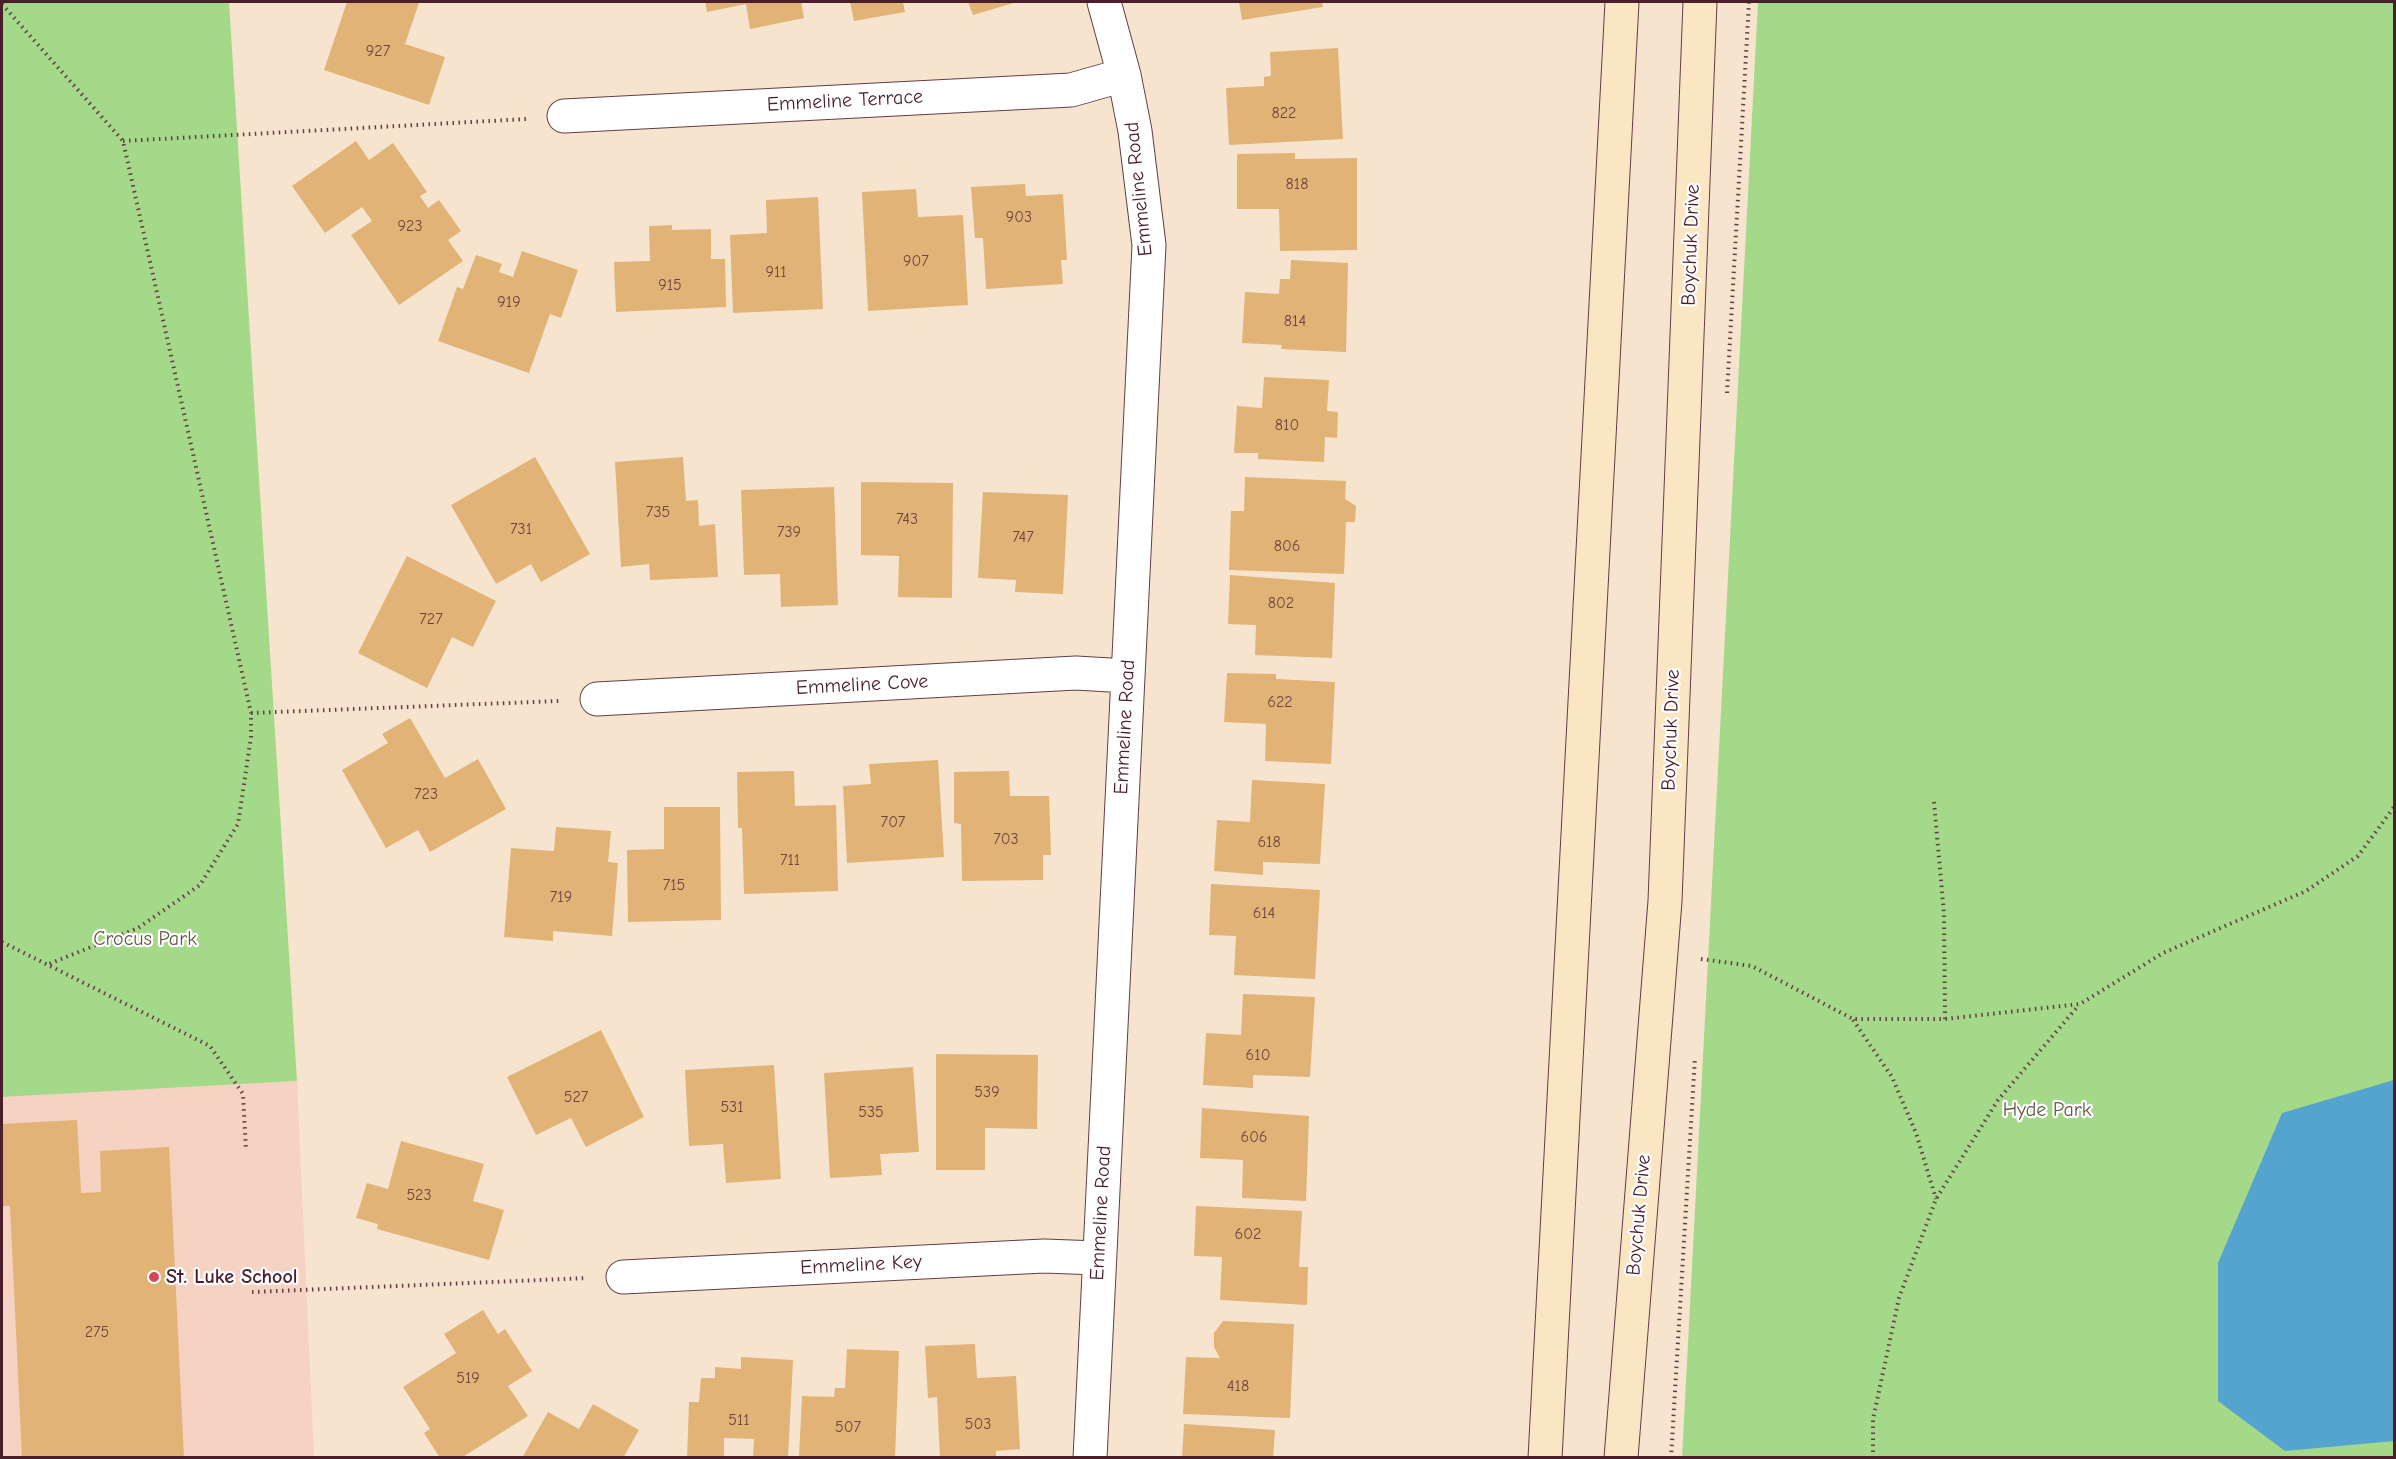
<!DOCTYPE html>
<style>
body{margin:0}
#map{position:relative;width:2396px;height:1459px;overflow:hidden;background:#f7e4cf;font-family:"Comic Neue",sans-serif}
canvas{display:block}
.frame{position:absolute;inset:0;border:3px solid #4a1f2b;pointer-events:none}
</style>
<div id="map">
<canvas width="2396" height="1459"></canvas>
<div class="frame"></div>
</div>
<script>
const c = document.querySelector('canvas').getContext('2d');
c.lineJoin = 'round';
function paint(path, color) {
  c.fillStyle = color;
  c.fill(path, 'evenodd');
}
function toPath(rows) {
  const path = new Path2D();
  for (const r of rows) {
    path.moveTo(r[0], r[1]);
    for (let i = 2; i < r.length; i += 2) path.lineTo(r[i], r[i + 1]);
  }
  return path;
}
function strokePath(path, color, width, dash) {
  c.strokeStyle = color;
  c.lineWidth = width;
  c.lineCap = dash ? 'butt' : 'round';
  c.setLineDash(dash || []);
  c.stroke(path);
}
function label(font, color, halo, rows, align = 'center') {
  c.font = font + ' "Comic Neue",sans-serif';
  c.lineWidth = 4.5;
  c.setLineDash([]);
  c.textBaseline = 'middle';
  c.strokeStyle = halo;
  c.fillStyle = color;
  for (const [text, x, y, turn = 0] of rows) {
    c.save();
    c.translate(x, y);
    c.rotate((+turn || 0) * Math.PI / 180);
    c.textAlign = isNaN(turn) ? turn : align;
    if (halo) c.strokeText(text, 0, 0);
    c.fillText(text, 0, 0);
    c.restore();
  }
}
paint(toPath([
 [297,1081,314,1457,2,1458,2,1097]
]), '#f5d2c2');
paint(toPath([
 [2,2,229,2,297,1081,2,1097],
 [1758,2,2394,2,2394,1457,1682,1458]
]), '#a4d989');
paint(toPath([
 [2394,1080,2394,1441,2285,1451,2218,1401,2218,1263,2282,1113]
]), '#55a3cf');
paint(toPath([
 [347,2,419,3,405,44,445,57,429,105,324,70],
 [705,2,801,2,804,18,750,29,746,4,707,12],
 [850,2,903,2,905,12,854,21],
 [968,2,1017,2,973,15],
 [1239,2,1322,2,1323,7,1242,20],
 [1338,48,1343,139,1229,145,1226,88,1264,86,1264,77,1271,76,1270,52],
 [356,141,369,160,393,143,427,192,420,196,428,208,439,200,461,231,448,240,463,261,399,305,351,235,372,221,362,207,325,233,292,186],
 [1295,153,1295,159,1357,158,1357,250,1280,251,1279,209,1237,209,1237,154],
 [1025,184,1026,196,1063,194,1067,260,1061,260,1063,284,986,289,983,238,975,238,971,187],
 [916,189,918,217,963,215,968,305,868,311,862,192],
 [818,197,823,309,733,313,730,235,767,233,766,200],
 [672,225,672,230,711,229,711,259,725,259,726,307,616,312,614,262,650,261,649,226],
 [522,251,578,270,561,318,550,314,529,373,438,341,457,287,463,289,476,255,502,264,499,272,513,277],
 [1291,260,1348,263,1346,352,1281,349,1282,345,1242,343,1245,292,1279,294,1280,279,1290,279],
 [1264,377,1329,380,1327,411,1338,412,1337,438,1325,437,1324,462,1258,459,1258,453,1234,453,1237,406,1262,408],
 [535,457,590,554,541,582,531,564,496,584,451,505],
 [683,457,686,501,698,500,699,526,715,524,718,577,650,580,649,564,621,567,615,462],
 [1245,477,1346,481,1345,499,1356,506,1355,522,1346,522,1344,574,1229,570,1231,511,1244,511],
 [861,482,953,483,952,598,898,597,899,556,861,555],
 [834,487,838,605,781,607,780,574,744,575,741,490],
 [983,492,1068,495,1063,594,1015,592,1016,580,978,578],
 [407,556,496,601,473,647,452,637,427,688,358,653],
 [1230,575,1335,583,1332,658,1255,655,1256,625,1228,624],
 [1227,673,1276,674,1276,679,1335,682,1331,764,1265,761,1266,724,1224,722],
 [410,718,445,778,478,759,506,809,430,852,418,830,386,848,342,770,388,743,382,734],
 [938,760,944,857,847,863,843,786,871,784,869,764],
 [794,771,795,806,836,805,838,891,744,894,742,828,738,828,737,772],
 [1009,771,1010,796,1049,796,1051,855,1043,855,1043,880,962,881,961,824,954,823,954,772],
 [1252,780,1325,784,1320,864,1263,862,1263,875,1214,871,1217,820,1250,822],
 [664,807,720,807,721,920,628,922,627,850,664,849],
 [556,827,611,831,608,862,618,863,612,936,553,931,553,941,504,937,511,848,554,851],
 [1211,884,1320,890,1315,979,1234,975,1236,936,1209,935],
 [1243,994,1315,997,1310,1077,1253,1075,1253,1088,1203,1085,1206,1033,1241,1035],
 [601,1030,644,1117,586,1147,571,1118,536,1135,507,1077],
 [936,1054,1038,1055,1037,1129,985,1128,985,1170,936,1170],
 [774,1065,781,1179,726,1183,723,1144,689,1146,685,1070],
 [913,1067,919,1152,880,1154,882,1175,830,1178,824,1073],
 [1202,1108,1309,1116,1306,1201,1242,1198,1243,1160,1200,1158],
 [77,1120,81,1193,101,1192,100,1151,169,1147,184,1458,22,1458,10,1206,2,1206,2,1124],
 [401,1141,484,1164,473,1201,504,1210,489,1260,377,1229,378,1224,356,1218,367,1183,388,1189],
 [1196,1206,1302,1211,1299,1267,1308,1267,1307,1305,1220,1300,1222,1257,1194,1256],
 [483,1310,498,1334,505,1329,532,1371,508,1386,528,1416,461,1458,440,1458,424,1433,430,1429,403,1387,456,1353,444,1334],
 [1223,1321,1294,1324,1290,1418,1183,1414,1186,1357,1220,1358,1214,1347,1214,1333],
 [975,1344,977,1378,1016,1376,1020,1449,996,1451,996,1458,940,1458,937,1397,928,1398,925,1346],
 [847,1349,899,1351,895,1458,799,1457,802,1396,834,1397,835,1388,845,1388],
 [741,1357,793,1360,788,1458,753,1458,754,1439,724,1438,724,1458,687,1458,689,1402,699,1402,701,1378,715,1378,715,1367,741,1369],
 [593,1404,639,1430,623,1458,522,1458,548,1412,579,1429],
 [1184,1424,1275,1430,1273,1458,1182,1458]
]), '#e1b377');
const street = toPath([
 [564,116,1071,90,1124,75],
 [597,699,1076,673,1127,676],
 [623,1277,1044,1256,1098,1258],
 [1090,1458,1149,245,1135,131,1124,75,1104,2]
]);
const secondary = toPath([
 [1545,1458,1622,2],
 [1621,1458,1665,901,1700,2]
]);
strokePath(street, '#643d44', 35);
strokePath(secondary, '#643d44', 35);
strokePath(toPath([
 [2,4,123,141,251,713,251,737,238,824,200,885,138,928,49,964],
 [123,141,526,119],
 [1727,393,1749,2],
 [251,713,559,701],
 [1934,802,1944,914,1945,1019],
 [2,942,210,1046,243,1094,246,1151],
 [1701,959,1752,966,1853,1019,1945,1019,2080,1004,2163,953,2306,891,2358,856,2394,807],
 [1853,1020,1892,1077,1916,1133,1936,1199],
 [252,1292,587,1278],
 [1671,1458,1695,1057],
 [1873,1458,1873,1419,1899,1298,1936,1199,1998,1100,2079,1005]
]), '#643d44', 4, [1.5, 4.5]);
strokePath(street, '#fff', 33);
strokePath(secondary, '#fbe6c4', 33);
for (const [x, y, r, color] of [
 [154,1277,6,"#d1495b"]
]) {
  const dot = new Path2D();
  dot.arc(x, y, r, 0, 2 * Math.PI);
  c.fillStyle = color;
  c.fill(dot);
  strokePath(dot, '#fff', 2);
}
label('16px', '#70443e', null, [
 ["927",378,51],
 ["822",1284,113],
 ["818",1297,184],
 ["903",1019,217],
 ["923",410,226],
 ["907",916,261],
 ["911",776,272],
 ["915",670,285],
 ["919",509,302],
 ["814",1295,321],
 ["810",1287,425],
 ["735",658,512],
 ["743",907,519],
 ["731",521,529],
 ["739",789,532],
 ["747",1023,537],
 ["806",1287,546],
 ["802",1281,603],
 ["727",431,619],
 ["622",1280,702],
 ["723",426,794],
 ["707",893,822],
 ["703",1006,839],
 ["618",1269,842],
 ["711",790,860],
 ["715",674,885],
 ["719",561,897],
 ["614",1264,913],
 ["610",1258,1055],
 ["539",987,1092],
 ["527",576,1097],
 ["531",732,1107],
 ["535",871,1112],
 ["606",1254,1137],
 ["523",419,1195],
 ["602",1248,1234],
 ["275",97,1332],
 ["519",468,1378],
 ["418",1238,1386],
 ["511",739,1420],
 ["503",978,1424],
 ["507",848,1427]
]);
label('20px', '#4a1f2b', '#fff', [
 ["Emmeline Terrace",845,101,-3],
 ["Emmeline Road",1139,189,-96],
 ["Boychuk Drive",1691,245,-88],
 ["Emmeline Cove",862,685,-3],
 ["Emmeline Road",1125,727,-87],
 ["Boychuk Drive",1671,730,-88],
 ["Emmeline Road",1101,1213,-87],
 ["Boychuk Drive",1639,1215,-85],
 ["Emmeline Key",861,1265,-3]
]);
label('20px', '#655747', '#fff', [
 ["Crocus Park",145,939],
 ["Hyde Park",2047,1110]
]);
label('bold 20px', '#4a1f2b', '#fff', [
 ["St. Luke School",166,1277]
], 'left');
</script>
